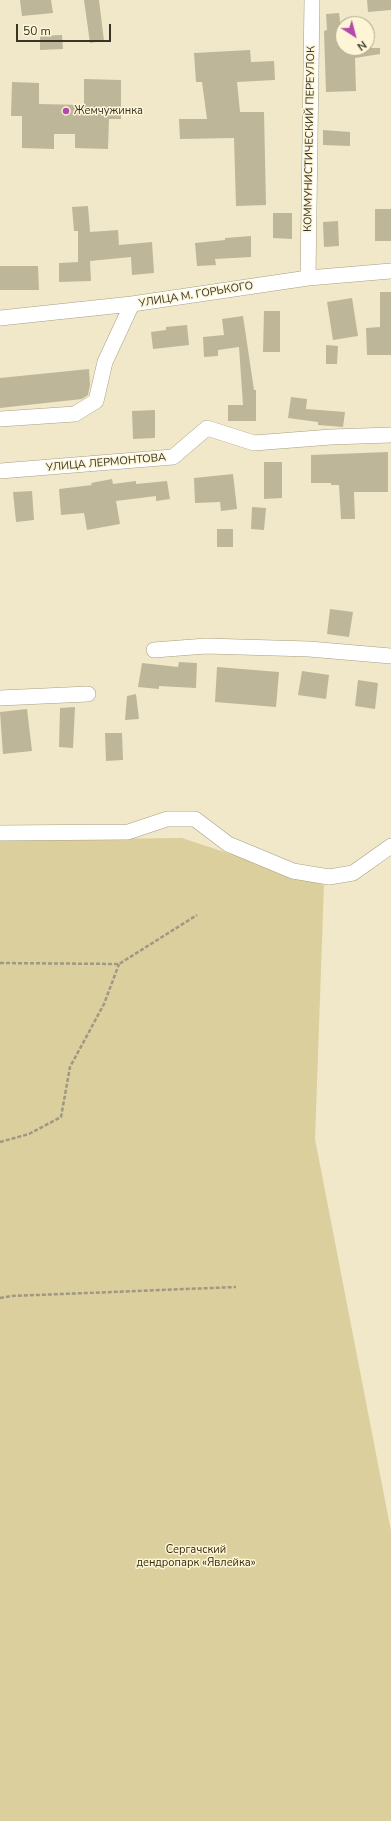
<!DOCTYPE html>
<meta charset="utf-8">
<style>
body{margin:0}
#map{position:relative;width:391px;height:1821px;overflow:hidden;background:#f0e8c9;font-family:"Nunito Sans",sans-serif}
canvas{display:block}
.north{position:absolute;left:335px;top:16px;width:40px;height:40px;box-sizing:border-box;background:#fdf5d6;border:1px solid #aea890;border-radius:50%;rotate:144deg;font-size:11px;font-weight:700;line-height:16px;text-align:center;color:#383428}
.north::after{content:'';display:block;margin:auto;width:14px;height:18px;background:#b449a9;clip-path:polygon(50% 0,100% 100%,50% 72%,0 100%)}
.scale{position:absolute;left:16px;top:24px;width:95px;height:18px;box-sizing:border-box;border:2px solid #383428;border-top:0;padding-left:5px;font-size:12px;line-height:14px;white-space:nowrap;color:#383428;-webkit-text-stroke:3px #fdf5d6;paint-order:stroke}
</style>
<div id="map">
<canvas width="391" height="1821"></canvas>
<div class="north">N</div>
<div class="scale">50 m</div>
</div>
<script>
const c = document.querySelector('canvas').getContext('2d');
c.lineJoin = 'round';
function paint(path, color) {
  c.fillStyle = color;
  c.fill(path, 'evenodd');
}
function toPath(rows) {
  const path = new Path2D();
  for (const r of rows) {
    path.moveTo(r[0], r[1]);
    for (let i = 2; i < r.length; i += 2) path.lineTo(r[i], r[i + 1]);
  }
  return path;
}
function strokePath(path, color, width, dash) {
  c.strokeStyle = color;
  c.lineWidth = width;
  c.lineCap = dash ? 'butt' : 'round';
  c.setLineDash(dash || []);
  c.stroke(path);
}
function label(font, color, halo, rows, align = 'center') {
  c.font = font + ' "Nunito Sans",sans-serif';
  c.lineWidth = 3;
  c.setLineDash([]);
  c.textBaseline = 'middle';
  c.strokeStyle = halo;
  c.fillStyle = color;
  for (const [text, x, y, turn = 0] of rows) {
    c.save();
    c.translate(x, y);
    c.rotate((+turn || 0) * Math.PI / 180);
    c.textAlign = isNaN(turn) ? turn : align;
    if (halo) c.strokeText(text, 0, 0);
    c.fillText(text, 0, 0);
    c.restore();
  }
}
paint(toPath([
 [182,838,324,885,315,1139,391,1531,391,1821,0,1821,0,840]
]), '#dccf9e');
paint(toPath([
 [20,0,51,0,53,13,22,16],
 [84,0,99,0,104,41,90,43],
 [367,0,391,0,391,10,368,12],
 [339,13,341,30,343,30,343,48,380,48,380,54,355,58,356,91,326,92,324,31,327,30,326,14],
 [62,35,63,49,40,50,40,36],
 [250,50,251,62,274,61,275,80,237,82,240,112,264,112,266,205,236,206,234,138,180,139,179,119,207,119,202,82,196,82,194,53],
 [84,79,121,80,121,119,109,119,108,149,75,148,75,134,54,134,54,149,22,148,22,116,11,116,12,82,39,83,39,104,84,105],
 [323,130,350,132,350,146,323,145],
 [88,206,90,232,118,230,119,245,152,242,154,273,132,275,131,257,90,261,91,281,59,282,59,263,78,262,78,231,74,231,72,207],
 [375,209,391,209,391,241,375,241],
 [273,213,292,213,292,239,273,238],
 [338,221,339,246,324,247,323,222],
 [251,236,251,257,215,259,216,265,197,266,195,243,225,240,225,238],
 [0,266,38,266,39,290,0,290],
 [380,292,391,292,391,355,367,355,366,328,380,327],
 [352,298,358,336,333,340,327,302],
 [264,311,280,311,280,352,263,352],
 [243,316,254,390,256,390,256,421,228,421,228,405,243,405,239,347,218,350,218,356,204,357,203,337,224,335,222,319],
 [187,325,189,345,153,349,151,332,166,330,166,327],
 [326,345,338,346,337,364,326,364],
 [89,369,90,385,88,395,82,399,0,408,0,378],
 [291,397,307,399,306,409,345,412,343,427,318,425,318,422,288,418],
 [155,410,155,438,133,439,132,411],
 [388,452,388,492,354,492,355,519,341,519,339,485,331,485,331,483,311,483,311,455],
 [264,462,282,462,282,498,264,499],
 [233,474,237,509,221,511,220,502,195,503,194,478],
 [112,479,113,484,136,481,136,484,167,481,170,499,156,501,156,496,116,501,120,524,87,530,84,513,61,515,59,489,92,485,91,483],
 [32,491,34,520,16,522,13,492],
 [252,507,266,508,264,530,251,529],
 [217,529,233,529,233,547,217,547],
 [330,609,353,612,349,637,327,634],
 [179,662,197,663,196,688,159,686,159,689,138,687,142,663,178,667],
 [217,667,279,672,276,707,215,702],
 [302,671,329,675,326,699,298,695],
 [358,680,378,683,375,709,355,706],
 [136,694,139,719,125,720,127,696],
 [75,707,73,748,59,747,60,708],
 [27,709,32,751,3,754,0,712],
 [105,733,122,733,123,760,106,761]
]), '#beb699');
const minor = toPath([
 [308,278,312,0],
 [0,318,132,304,308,278,391,271],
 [0,419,75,414,96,401,105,362,132,304],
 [0,471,173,457,207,428,254,443,331,437,391,435],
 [154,650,206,646,309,649,391,656],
 [0,698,88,694],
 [0,833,128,832,167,819,195,819,228,844,293,871,329,877,353,873,391,846]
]);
strokePath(minor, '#a79f82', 16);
strokePath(toPath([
 [0,963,119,964,197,915],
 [0,1142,29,1134,61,1117,70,1067,104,1004,119,964],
 [0,1298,12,1296,236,1287]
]), '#9f9882', 2.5, [4, 2]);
strokePath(minor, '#fff', 15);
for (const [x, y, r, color] of [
 [66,111,4,"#b449a9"]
]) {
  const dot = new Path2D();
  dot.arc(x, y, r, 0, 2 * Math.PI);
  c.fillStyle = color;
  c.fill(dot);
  strokePath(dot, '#fdf5d6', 1.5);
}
label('11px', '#383428', '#fdf5d6', [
 ["Жемчужинка",74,111]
], 'left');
label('11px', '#383428', '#fdf5d6', [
 ["КОММУНИСТИЧЕСКИЙ ПЕРЕУЛОК",310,139,-89],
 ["УЛИЦА М. ГОРЬКОГО",196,295,-9],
 ["УЛИЦА ЛЕРМОНТОВА",106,463,-5]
]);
label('11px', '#322b0c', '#fdf5d6', [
 ["Сергачский",196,1550],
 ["дендропарк «Явлейка»",196,1563]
]);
</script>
